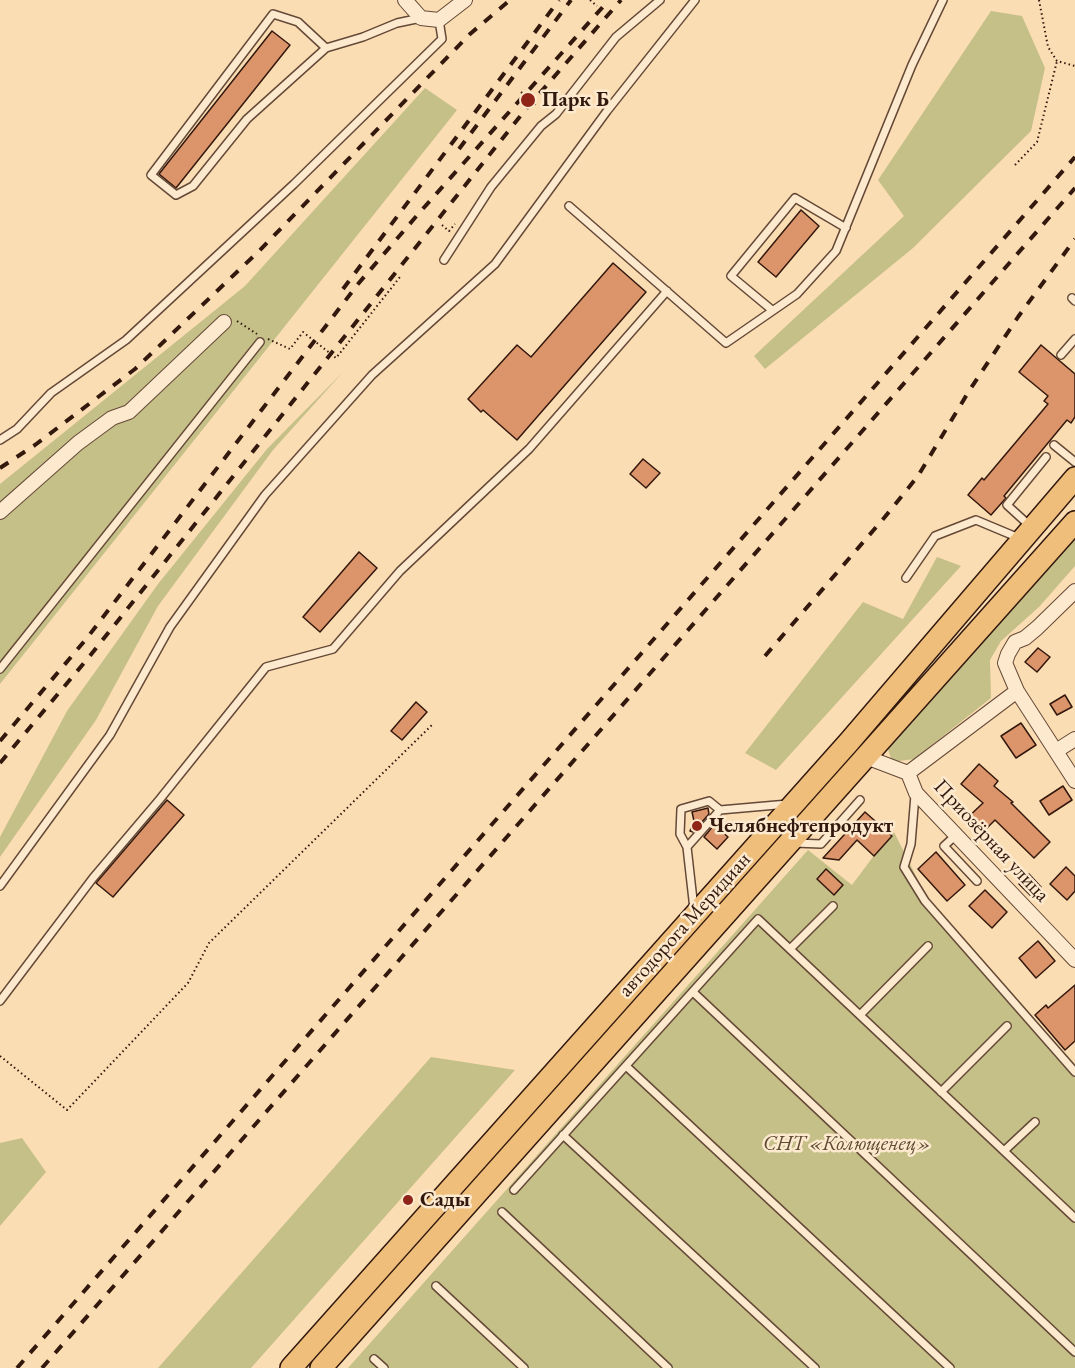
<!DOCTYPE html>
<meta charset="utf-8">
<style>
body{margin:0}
canvas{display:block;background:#fbddb3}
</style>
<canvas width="1075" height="1368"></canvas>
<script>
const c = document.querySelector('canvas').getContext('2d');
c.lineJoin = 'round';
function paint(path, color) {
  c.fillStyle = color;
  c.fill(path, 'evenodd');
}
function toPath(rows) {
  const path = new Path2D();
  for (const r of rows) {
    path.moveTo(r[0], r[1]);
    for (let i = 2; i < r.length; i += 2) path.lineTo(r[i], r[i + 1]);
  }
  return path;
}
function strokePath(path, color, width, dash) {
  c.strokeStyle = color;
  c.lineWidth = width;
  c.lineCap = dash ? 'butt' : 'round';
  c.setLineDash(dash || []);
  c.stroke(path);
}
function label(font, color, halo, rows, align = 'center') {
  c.font = font + ' "EB Garamond",serif';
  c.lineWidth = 5;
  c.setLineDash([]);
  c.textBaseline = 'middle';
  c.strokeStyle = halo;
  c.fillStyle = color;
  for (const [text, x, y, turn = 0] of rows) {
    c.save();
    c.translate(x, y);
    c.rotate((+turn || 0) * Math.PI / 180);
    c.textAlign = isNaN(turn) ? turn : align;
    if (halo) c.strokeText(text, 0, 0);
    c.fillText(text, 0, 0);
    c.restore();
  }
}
paint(toPath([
 [991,11,1022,16,1045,68,1031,131,913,248,765,369,754,356,904,216,878,180],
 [425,88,457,110,0,684,0,484,245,286],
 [343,372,273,450,158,606,96,720,0,857,0,837,67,711,158,584,267,449],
 [1075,534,1075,566,1039,607,1001,641,990,660,991,698,914,759,892,762,887,746,980,645],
 [937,557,961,566,776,770,745,753,863,602,903,619],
 [893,830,925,894,1075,1064,1075,1368,348,1368,808,850,852,885],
 [431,1057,515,1070,251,1368,158,1368],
 [22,1138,46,1172,0,1226,0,1143]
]), '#c5bf88');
const building = toPath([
 [272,31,290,45,176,188,159,174,272,31],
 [801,210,819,226,776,277,758,262,801,210],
 [613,263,646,292,517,440,483,410,481,412,468,399,517,345,531,357,613,263],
 [1041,345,1075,374,1075,417,1071,423,1067,420,1004,496,1006,498,991,515,968,495,982,478,984,480,1048,404,1044,401,1048,396,1019,372,1041,345],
 [643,459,660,473,646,488,630,474,643,459],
 [359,552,377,568,320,632,303,617,359,552],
 [1038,648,1050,657,1037,672,1025,662,1038,648],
 [1065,695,1072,707,1057,715,1050,704,1065,695],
 [416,702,427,712,402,740,391,731,416,702],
 [1021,723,1036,745,1016,758,1001,736,1021,723],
 [979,764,998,781,994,786,1013,802,1011,803,1050,842,1034,858,995,820,980,835,965,820,983,803,961,784,979,764],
 [1063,786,1072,800,1049,815,1040,801,1063,786],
 [167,800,184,815,113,897,96,883,167,800],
 [708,808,709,814,693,832,690,831,694,821,692,812,708,808],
 [865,812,892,836,874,856,857,840,839,860,823,858,865,812],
 [714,825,728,837,717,849,704,837,714,825],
 [936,852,965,885,947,901,918,869,936,852],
 [1066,867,1075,876,1075,891,1067,900,1050,884,1066,867],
 [826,869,843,885,834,895,817,879,826,869],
 [1029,874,1041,887,1031,896,1019,884,1029,874],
 [985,890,1007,912,992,928,969,906,985,890],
 [1038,941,1055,961,1036,978,1019,958,1038,941],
 [1075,985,1075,1041,1065,1050,1035,1015,1046,1005,1048,1008,1075,985]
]);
paint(building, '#dc956a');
strokePath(building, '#33180e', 1.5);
const service = toPath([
 [326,48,298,22,273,14,151,175,176,195,193,186,247,119,326,48,363,37,397,23,421,18],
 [569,206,726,343,797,294,836,251,912,65,943,0],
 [444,260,491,187,541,126,556,114,616,37,660,0],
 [1072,298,1075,301],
 [772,310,731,276,795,198,846,228],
 [1061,355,1075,339],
 [0,440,17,429,51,393,126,340,294,184,442,39,439,20],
 [1054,445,1075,462],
 [1030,526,1007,505,1046,457],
 [906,578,935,536,976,520,1019,538],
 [0,669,260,342],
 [915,795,911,844,904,867,925,901,1075,1072],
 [955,836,944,846,977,881],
 [795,843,821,844,860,800],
 [687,847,680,834,681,809,709,801,720,810],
 [0,886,110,735,170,627,265,495,372,375,495,264,607,111,695,0],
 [694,909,687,847,720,810,788,804],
 [790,949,833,906],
 [693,992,1075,1352],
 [0,1001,93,878,160,799,266,667,333,649,400,571,529,449,667,291],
 [860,1015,928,946],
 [626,1066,950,1368],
 [941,1092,1007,1026],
 [563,1135,815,1368],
 [1004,1151,1035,1122],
 [514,1190,758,919,1075,1218],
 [502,1212,668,1368],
 [436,1286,524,1368],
 [374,1359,384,1368]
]);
const minor = toPath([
 [405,0,421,18,439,20,465,0],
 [0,512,78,443,112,418,129,412,224,322],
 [1075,591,1037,628,1025,638,1015,642,1008,654,1005,663,1017,691,1075,781],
 [1056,751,1075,739],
 [866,757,908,773,1017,691],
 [908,773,916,793,1075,960]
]);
const primary = toPath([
 [291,1368,849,742,1075,478],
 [321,1368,1075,522]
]);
strokePath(service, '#654937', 10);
strokePath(minor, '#654937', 16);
strokePath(primary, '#33180e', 24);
strokePath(toPath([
 [590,0,597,6],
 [1039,0,1048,47,1057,61,1075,66],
 [521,92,537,106],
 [1015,165,1037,142,1057,61],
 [442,225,449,231,455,224],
 [237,321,257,334],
 [268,339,290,349,303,332,336,358,400,277],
 [0,1056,67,1110,188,983,209,943,433,724]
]), '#33180e', 2, [1.5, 3]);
strokePath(service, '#fce9ce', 7);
strokePath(minor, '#fce9ce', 14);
strokePath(primary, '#eebe7a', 21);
strokePath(toPath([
 [459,149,571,0],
 [343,289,559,0],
 [0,468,35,445,135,369,259,251,470,34,510,0],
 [765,656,884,518,918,476,969,391,1018,317,1075,239],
 [0,741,87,638,358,284,420,212,609,0],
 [0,763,89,657,526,109,621,0],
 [17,1368,1075,157],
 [42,1368,1075,188]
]), '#33180e', 4, [10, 10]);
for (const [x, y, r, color] of [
 [528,100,8,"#8f2418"],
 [697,826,6,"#8f2418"],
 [408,1200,6,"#8f2418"]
]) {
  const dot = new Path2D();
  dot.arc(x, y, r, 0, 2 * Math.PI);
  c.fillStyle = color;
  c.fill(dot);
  strokePath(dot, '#fce9ce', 2);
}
label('bold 21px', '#33180e', '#fce9ce', [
 ["Парк Б",542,100],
 ["Челябнефтепродукт",709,826],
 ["Сады",420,1200]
], 'left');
label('21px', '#33180e', '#fce9ce', [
 ["Приозёрная улица",991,841,47],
 ["автодорога Меридиан",685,925,-48]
]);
label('italic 21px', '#5f4a33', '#fce9ce', [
 ["СНТ «Колющенец»",847,1144]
]);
</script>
